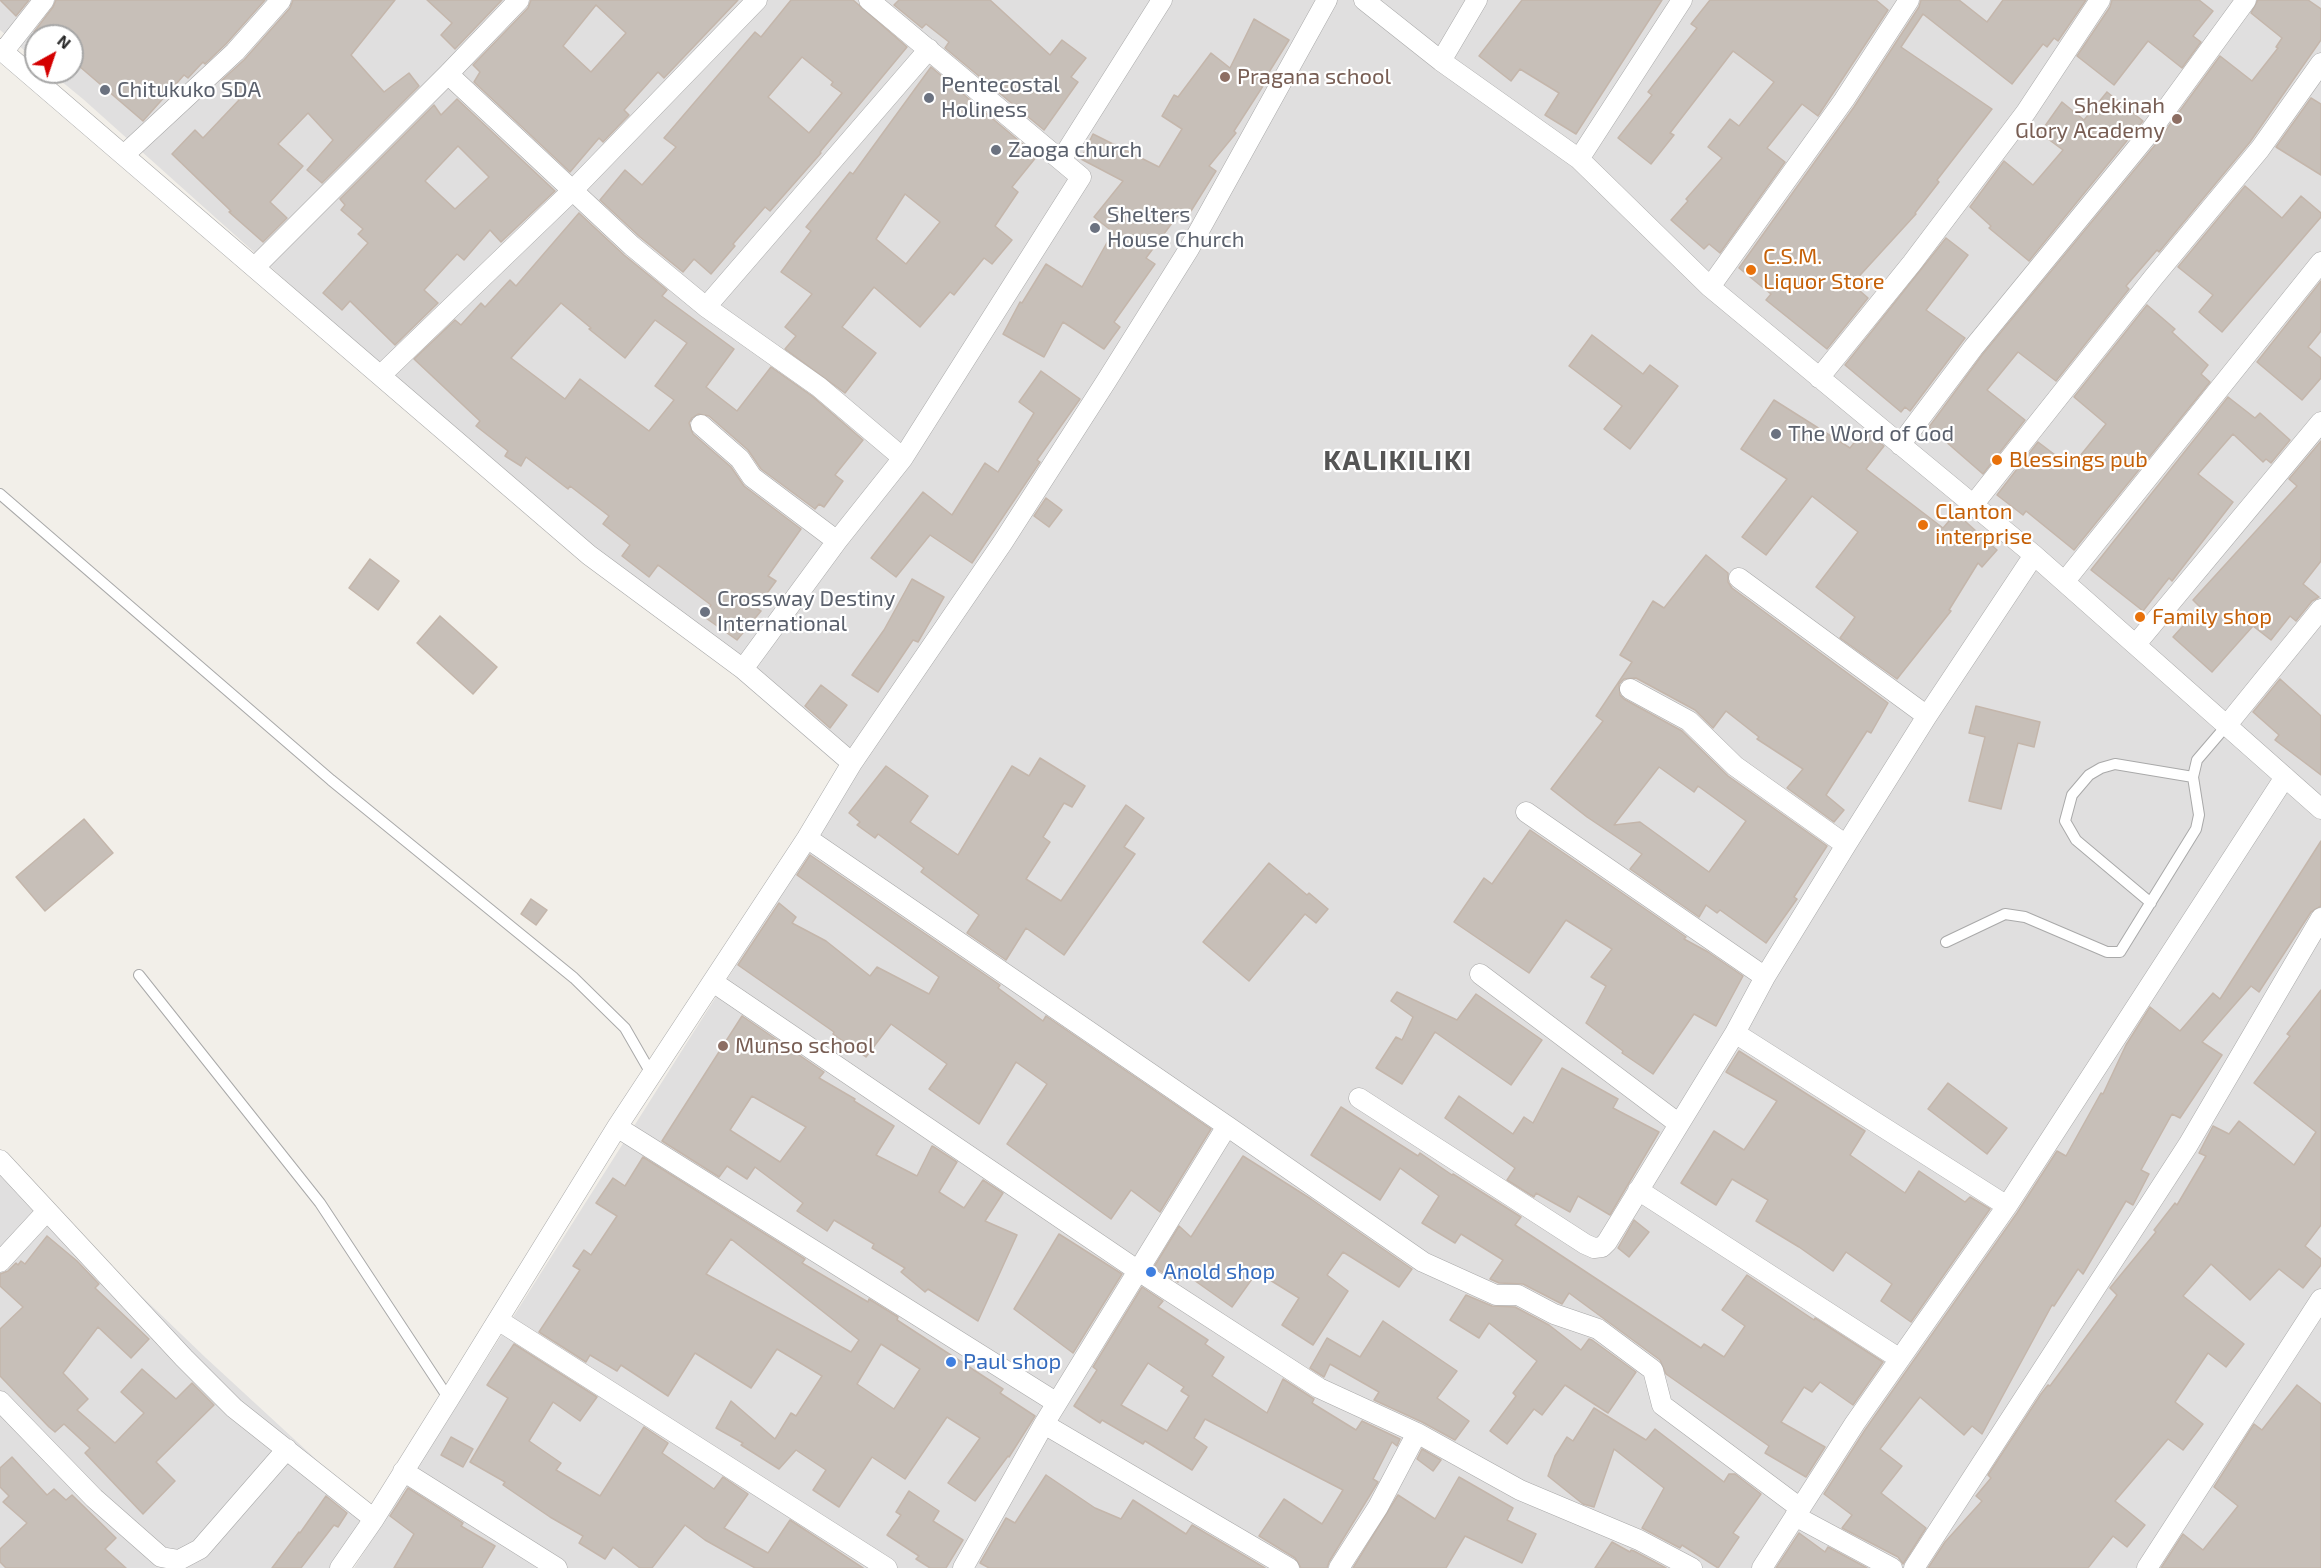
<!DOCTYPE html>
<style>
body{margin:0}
#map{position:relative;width:2321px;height:1568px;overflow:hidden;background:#f2efe9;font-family:"Exo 2",sans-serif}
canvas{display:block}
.north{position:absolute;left:24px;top:24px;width:60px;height:60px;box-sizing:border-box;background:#fff;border:2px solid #a7a7a7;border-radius:50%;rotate:40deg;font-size:16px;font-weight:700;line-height:24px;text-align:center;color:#222}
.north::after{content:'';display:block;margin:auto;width:21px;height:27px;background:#d40000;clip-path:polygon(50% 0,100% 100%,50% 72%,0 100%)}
</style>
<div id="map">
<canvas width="2321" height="1568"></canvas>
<div class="north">N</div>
</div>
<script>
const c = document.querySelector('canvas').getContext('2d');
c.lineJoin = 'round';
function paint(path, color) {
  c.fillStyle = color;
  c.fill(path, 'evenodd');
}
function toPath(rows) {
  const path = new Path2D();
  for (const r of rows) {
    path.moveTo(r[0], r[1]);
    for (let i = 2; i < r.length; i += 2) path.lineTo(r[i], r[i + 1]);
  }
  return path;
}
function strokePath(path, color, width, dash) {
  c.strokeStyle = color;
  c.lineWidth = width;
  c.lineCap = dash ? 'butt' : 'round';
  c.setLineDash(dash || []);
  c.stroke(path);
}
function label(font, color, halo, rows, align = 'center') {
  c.font = font + ' "Exo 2",sans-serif';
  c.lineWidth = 4.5;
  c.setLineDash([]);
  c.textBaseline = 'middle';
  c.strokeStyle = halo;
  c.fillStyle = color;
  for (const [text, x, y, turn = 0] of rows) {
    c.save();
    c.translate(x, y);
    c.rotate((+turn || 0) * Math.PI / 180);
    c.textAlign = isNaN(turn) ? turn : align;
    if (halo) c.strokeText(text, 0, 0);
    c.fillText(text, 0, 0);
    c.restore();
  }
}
paint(toPath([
 [0,0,2321,0,2321,1568,354,1568,854,779,523,493,83,99,50,72,72,72,72,36,36,36,36,60,0,30],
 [0,1151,31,1190,206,1358,370,1509,333,1568,0,1568]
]), '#e0dfdf');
const building = toPath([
 [0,0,29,0,16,16,0,0],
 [56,0,265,0,226,44,205,64,203,62,188,78,184,75,143,121,72,60,72,36,38,36,34,32,53,7,56,0],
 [293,0,395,0,351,55,384,92,409,73,419,86,322,183,307,170,333,140,308,113,278,144,303,166,270,202,287,218,263,242,229,212,231,211,172,154,195,130,203,138,239,100,222,80,244,60,290,8,293,0],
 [427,0,502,0,455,49,441,35,452,23,427,0],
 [531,0,738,0,664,78,658,72,624,110,629,115,603,142,599,138,570,172,474,82,480,72,473,65,528,8,531,0],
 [596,5,626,33,591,72,563,46,596,5],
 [791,0,853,0,907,47,820,152,821,153,770,211,765,207,733,244,735,246,711,274,694,259,683,272,640,237,600,200,625,170,642,185,676,147,664,138,755,32,761,37,791,0],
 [802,57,833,82,831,85,842,93,809,133,768,97,802,57],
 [899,0,990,0,1050,55,1062,40,1086,58,1071,77,1078,82,1044,130,945,48,949,42,926,24,922,28,894,5,899,0],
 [1522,0,1662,0,1576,134,1545,115,1559,93,1520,69,1511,81,1479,56,1522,0],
 [1710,0,1876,0,1888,10,1818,116,1802,104,1767,148,1785,162,1720,253,1709,244,1704,249,1671,220,1688,201,1686,199,1722,158,1708,147,1730,119,1739,126,1774,82,1733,51,1670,133,1674,135,1651,164,1618,138,1652,95,1648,92,1697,28,1691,24,1710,0],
 [1921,0,1959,0,1987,22,2003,0,2086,0,2058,41,2054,38,2047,47,2043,44,2012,84,1923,14,1901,47,1992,109,1937,180,1939,182,1915,213,1916,214,1852,284,1868,298,1827,349,1766,300,1771,294,1739,268,1854,107,1919,7,1921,0],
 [2112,0,2199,0,2213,11,2193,36,2201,42,2182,68,2148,41,2114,85,2077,56,2110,7,2112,0],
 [2258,0,2308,0,2321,9,2321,40,2250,142,2159,252,2157,250,2126,286,2129,289,2056,381,2018,352,1987,390,2025,420,1983,474,1929,427,1982,355,2155,145,2220,56,2252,81,2278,48,2276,47,2282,38,2251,13,2258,0],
 [1254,19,1289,40,1261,85,1263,86,1234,131,1236,133,1209,166,1216,171,1186,219,1178,215,1146,258,1155,264,1114,322,1120,327,1104,349,1063,322,1044,357,1003,334,1020,302,1022,303,1046,264,1082,287,1113,232,1094,217,1123,181,1081,159,1093,134,1159,167,1182,129,1162,116,1174,95,1178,97,1211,53,1230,68,1254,19],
 [931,67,1037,156,1012,187,1018,192,995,226,1012,240,992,264,984,258,954,295,950,292,920,327,874,287,842,327,876,353,845,393,785,349,796,336,785,327,812,294,781,272,811,231,806,227,850,172,853,174,931,67],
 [905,194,940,222,906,264,876,239,905,194],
 [2107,92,2143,121,2029,261,1989,228,1991,226,1970,207,2004,161,2033,185,2063,150,2040,133,2062,102,2084,120,2107,92],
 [2311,98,2321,104,2321,175,2276,147,2311,98],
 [457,99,555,191,501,242,490,230,464,260,457,254,424,290,438,303,395,345,350,301,342,310,323,293,368,243,358,234,363,229,341,210,345,205,340,199,434,105,441,115,457,99],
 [458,146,489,177,455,209,425,181,458,146],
 [2245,186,2282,218,2301,196,2321,213,2321,217,2222,332,2199,312,2213,295,2178,267,2245,186],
 [579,213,624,255,667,290,662,296,734,349,706,387,737,411,771,367,812,396,863,440,835,475,843,481,824,507,819,504,815,509,761,469,748,450,709,416,698,414,692,418,689,423,693,434,731,467,744,486,801,529,768,576,776,581,756,608,761,611,737,640,703,616,711,605,658,565,649,577,622,556,630,545,603,524,609,516,570,486,568,489,526,457,521,466,505,456,508,451,476,426,480,421,414,359,455,320,461,325,481,303,485,307,510,280,516,286,579,213],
 [561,303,591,328,589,329,625,358,655,320,687,343,655,386,674,400,649,431,580,379,565,399,511,358,561,303],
 [1946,238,1968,255,1926,310,1965,338,1910,411,1905,407,1901,412,1845,365,1946,238],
 [2321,281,2321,331,2308,347,2321,358,2321,378,2302,400,2257,362,2321,281],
 [2147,305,2175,329,2172,332,2208,365,2201,374,2210,382,2074,550,2026,511,2023,515,1997,495,2038,442,2071,467,2106,424,2074,397,2147,305],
 [1592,335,1643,374,1650,365,1678,386,1630,449,1604,429,1622,406,1569,366,1592,335],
 [1041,371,1080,399,1037,460,1040,462,972,563,930,535,896,577,871,558,923,492,952,515,985,463,998,472,1034,413,1019,402,1041,371],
 [2228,397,2255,418,2260,413,2290,440,2271,463,2266,459,2263,462,2233,434,2198,474,2233,502,2172,581,2169,578,2143,611,2091,570,2228,397],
 [1774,400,1850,448,1864,430,1884,446,1866,469,1943,528,1956,513,1997,550,1982,567,1978,563,1949,610,1951,611,1897,679,1840,638,1855,617,1816,587,1858,532,1812,496,1766,555,1742,537,1787,479,1741,449,1774,400],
 [2321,441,2321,561,2303,584,2319,597,2312,601,2296,621,2290,616,2271,640,2253,626,2212,672,2173,637,2200,607,2193,600,2297,486,2289,479,2321,441],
 [1046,498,1062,510,1049,527,1034,516,1046,498],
 [1706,555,1728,573,1728,582,1732,588,1888,703,1871,733,1867,731,1826,795,1844,810,1834,822,1787,788,1803,769,1757,739,1759,737,1726,711,1713,728,1695,710,1636,678,1624,679,1619,684,1620,695,1624,699,1682,731,1728,776,1827,846,1794,897,1797,899,1766,943,1720,910,1717,913,1706,905,1699,917,1630,869,1642,854,1587,817,1551,789,1603,721,1596,716,1632,662,1620,655,1653,601,1664,608,1706,555],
 [1659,767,1694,792,1698,786,1746,821,1709,872,1640,822,1614,825,1659,767],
 [370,559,399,581,378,610,349,588,370,559],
 [912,579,944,597,918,642,913,640,878,692,852,675,884,630,912,579],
 [440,616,497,667,473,694,417,643,440,616],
 [2280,679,2321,716,2321,775,2275,740,2279,735,2253,712,2280,679],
 [821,685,847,705,830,728,805,706,821,685],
 [1976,706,2040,722,2034,747,2018,743,2001,809,1969,801,1985,737,1969,733,1976,706],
 [1040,758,1085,786,1072,807,1064,803,1043,837,1050,842,1026,879,1061,901,1126,805,1144,818,1124,847,1135,854,1064,955,1026,928,1006,960,967,933,979,915,921,872,924,868,878,834,875,838,857,825,860,822,849,813,886,766,928,796,910,822,958,855,1012,766,1029,776,1040,758],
 [84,819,113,853,45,911,16,877,84,819],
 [1530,830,1686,937,1684,939,1708,952,1743,976,1716,1026,1694,1014,1653,1074,1622,1053,1623,1051,1586,1023,1606,986,1591,977,1612,949,1566,920,1529,973,1454,922,1484,878,1492,884,1530,830],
 [2321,841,2321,906,2311,912,2259,992,2251,986,2202,1042,2222,1055,2180,1118,2172,1114,2141,1170,2149,1174,2133,1205,2126,1201,2083,1274,2078,1269,2054,1306,2052,1305,1982,1434,1972,1426,1964,1435,1920,1397,1880,1449,1902,1466,1881,1493,1926,1528,1903,1564,1898,1557,1842,1528,1852,1515,1824,1494,1865,1430,2017,1213,2057,1151,2066,1156,2101,1093,2103,1094,2126,1045,2150,1007,2180,1031,2213,993,2220,999,2321,841],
 [810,855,1000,985,998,988,1043,1021,1046,1016,1211,1129,1160,1212,1131,1190,1111,1219,1007,1144,1047,1084,1016,1062,979,1124,929,1089,947,1064,891,1024,866,1057,833,1034,834,1032,738,965,779,903,796,917,792,923,826,941,870,976,877,967,929,994,939,977,797,875,810,855],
 [1269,863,1307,895,1309,893,1328,909,1316,923,1305,914,1249,981,1203,942,1269,863],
 [531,899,547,910,536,925,521,914,531,899],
 [2321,990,2321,1225,2305,1246,2321,1259,2321,1265,2303,1288,2279,1269,2250,1300,2211,1264,2183,1296,2244,1344,2226,1367,2208,1353,2175,1402,2203,1424,2183,1450,2168,1439,2115,1501,2145,1525,2127,1547,2113,1536,2088,1568,1928,1568,1945,1542,1982,1501,1976,1496,1991,1478,1988,1475,2041,1394,2048,1385,2050,1386,2117,1295,2110,1288,2156,1232,2154,1230,2175,1203,2177,1205,2206,1156,2199,1153,2213,1126,2229,1134,2239,1121,2294,1165,2316,1132,2254,1083,2290,1036,2287,1034,2321,990],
 [1397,992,1457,1020,1476,994,1542,1040,1511,1085,1435,1032,1402,1084,1376,1068,1396,1037,1402,1040,1413,1017,1391,1001,1397,992],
 [742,1016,824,1072,819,1078,855,1099,854,1101,894,1126,876,1155,917,1176,932,1146,934,1147,957,1162,939,1192,964,1208,983,1180,1003,1193,985,1221,1017,1235,978,1321,928,1289,925,1292,901,1272,905,1268,872,1248,874,1244,834,1220,827,1231,797,1211,803,1203,755,1167,747,1179,727,1166,719,1177,662,1141,742,1016],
 [752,1096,806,1127,780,1162,730,1130,752,1096],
 [1739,1051,1865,1131,1850,1155,1905,1193,1919,1171,1965,1202,1970,1197,1990,1209,1911,1322,1881,1301,1892,1284,1846,1252,1833,1271,1799,1247,1756,1221,1768,1200,1732,1179,1716,1205,1681,1183,1714,1131,1744,1150,1777,1101,1726,1072,1739,1051],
 [1562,1068,1618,1099,1613,1108,1659,1132,1610,1215,1578,1196,1570,1212,1536,1193,1534,1197,1507,1180,1515,1168,1445,1118,1459,1096,1513,1134,1524,1117,1533,1123,1562,1068],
 [1948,1083,2007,1128,1987,1154,1928,1109,1948,1083],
 [1341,1107,1418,1156,1420,1153,1452,1175,1453,1174,1521,1217,1515,1225,1701,1348,1704,1344,1724,1357,1745,1326,1722,1310,1747,1275,1814,1320,1815,1318,1883,1362,1853,1405,1820,1382,1812,1392,1804,1387,1781,1422,1825,1447,1806,1477,1765,1453,1769,1446,1666,1374,1660,1360,1569,1293,1562,1304,1523,1284,1499,1283,1490,1279,1503,1260,1461,1234,1455,1243,1422,1223,1439,1196,1400,1168,1380,1200,1311,1155,1341,1107],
 [1243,1156,1311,1199,1412,1269,1399,1287,1343,1252,1327,1275,1348,1291,1313,1345,1282,1325,1299,1298,1257,1272,1232,1307,1184,1273,1178,1282,1154,1267,1179,1226,1191,1237,1243,1156],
 [643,1157,805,1259,802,1263,868,1302,869,1299,898,1317,897,1320,1003,1389,1000,1393,1035,1416,1009,1457,1008,1456,975,1501,948,1483,980,1438,947,1417,905,1479,872,1457,839,1507,813,1490,826,1470,796,1450,779,1469,741,1445,743,1443,716,1428,731,1401,775,1439,791,1413,796,1416,822,1376,777,1349,751,1388,695,1353,668,1396,621,1365,617,1371,590,1355,586,1362,539,1332,580,1270,573,1266,584,1250,591,1255,617,1216,596,1203,613,1178,625,1186,643,1157],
 [731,1239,859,1340,851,1352,706,1274,731,1239],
 [881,1344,920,1369,894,1409,857,1384,881,1344],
 [1634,1220,1649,1232,1629,1257,1618,1248,1634,1220],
 [1059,1234,1122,1274,1073,1353,1014,1309,1059,1234],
 [47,1236,77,1261,99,1284,95,1288,149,1339,131,1358,98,1327,63,1373,88,1399,77,1410,115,1443,144,1413,121,1392,142,1369,176,1399,192,1383,214,1405,156,1462,175,1481,143,1514,85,1453,90,1448,64,1424,55,1432,49,1427,0,1376,0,1329,23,1307,0,1286,0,1274,8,1271,16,1263,18,1265,21,1261,25,1264,47,1236],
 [1142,1287,1163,1301,1158,1307,1208,1340,1205,1344,1224,1357,1212,1376,1267,1413,1283,1379,1314,1399,1312,1403,1356,1430,1362,1421,1400,1439,1397,1446,1392,1442,1373,1479,1378,1482,1329,1562,1327,1568,1301,1568,1295,1558,1259,1536,1284,1499,1322,1524,1343,1490,1205,1419,1194,1438,1207,1447,1192,1470,1145,1441,1143,1444,1102,1420,1100,1423,1074,1406,1097,1370,1093,1367,1142,1287],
 [1148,1363,1184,1387,1181,1391,1189,1396,1167,1431,1121,1405,1148,1363],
 [1466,1295,1492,1306,1515,1307,1549,1325,1581,1350,1589,1339,1592,1340,1636,1372,1608,1413,1565,1385,1542,1415,1534,1409,1507,1444,1490,1431,1516,1396,1513,1393,1537,1361,1489,1323,1479,1338,1450,1320,1466,1295],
 [1383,1321,1457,1371,1437,1398,1469,1421,1455,1440,1422,1422,1374,1400,1379,1392,1330,1364,1324,1377,1310,1368,1327,1338,1360,1357,1383,1321],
 [514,1344,597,1397,580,1421,553,1402,529,1441,561,1463,556,1470,600,1496,644,1427,668,1443,662,1453,714,1489,723,1477,748,1494,724,1528,768,1553,790,1520,863,1568,755,1568,705,1540,685,1525,652,1568,640,1568,613,1547,605,1559,579,1543,583,1536,550,1517,503,1485,505,1482,470,1462,508,1398,487,1385,514,1344],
 [2297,1385,2321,1404,2321,1568,2161,1568,2183,1534,2203,1550,2238,1506,2214,1487,2254,1424,2262,1430,2297,1385],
 [1594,1408,1646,1440,1655,1429,1724,1482,1729,1474,1735,1474,1761,1494,1733,1533,1739,1537,1718,1568,1682,1545,1680,1548,1642,1528,1664,1488,1614,1449,1594,1507,1583,1504,1548,1476,1555,1456,1567,1437,1573,1441,1594,1408],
 [451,1437,473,1449,463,1467,441,1455,451,1437],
 [1422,1449,1441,1460,1433,1471,1417,1459,1422,1449],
 [12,1457,47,1495,54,1489,66,1500,72,1495,116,1538,105,1549,126,1568,6,1568,0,1562,0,1549,27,1523,3,1502,9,1496,0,1487,0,1468,12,1457],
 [1046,1475,1095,1508,1121,1519,1133,1500,1186,1534,1192,1525,1265,1568,989,1568,980,1563,1006,1518,1015,1523,1046,1475],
 [1459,1477,1513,1508,1507,1520,1536,1534,1522,1563,1465,1536,1446,1568,1353,1568,1398,1495,1435,1519,1459,1477],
 [408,1488,463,1523,461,1526,495,1546,482,1568,394,1568,414,1534,390,1516,408,1488],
 [909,1491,939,1511,933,1521,963,1540,946,1568,930,1568,916,1559,919,1556,887,1535,901,1515,896,1512,909,1491],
 [326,1496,347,1513,338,1527,334,1525,301,1568,272,1568,299,1532,300,1533,326,1496],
 [1799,1533,1825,1552,1828,1547,1867,1568,1776,1568,1799,1533],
 [1612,1542,1630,1552,1631,1550,1634,1551,1666,1568,1595,1568,1612,1542]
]);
paint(building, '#c7bfb8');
strokePath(building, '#c4b6ab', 1.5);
const service = toPath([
 [0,494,331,780,574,978,625,1028,652,1075],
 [2151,903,2076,840,2065,821,2072,795,2089,775,2101,768,2115,764,2193,777],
 [1946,942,2005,914,2025,917,2107,952,2120,952,2196,829,2199,815,2193,777,2197,760,2227,725],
 [139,975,320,1203,449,1399]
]);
const minor = toPath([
 [1364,0,1441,61,1579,159,1710,287,2034,555,2321,809],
 [0,49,589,555,743,669,852,763],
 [3,52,44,0],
 [1441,61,1477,0],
 [448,74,632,246,706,307,819,387,903,458],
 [124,155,235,52,281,0],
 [1579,159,1682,0],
 [1061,160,1162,0],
 [255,267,448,74,519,0],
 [1710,287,1844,100,1909,0],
 [706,307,929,49],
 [381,375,573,190,757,0],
 [1819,378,1912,263,2026,112,2100,0],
 [701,425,740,459,752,477,837,541],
 [1900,445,1973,348,2146,137,2246,0],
 [1973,505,2153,278,2260,149,2321,63],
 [1739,578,1927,716],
 [2065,581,2321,262],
 [2136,644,2321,422],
 [743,669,837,541,903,458,1081,177,869,0],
 [1630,689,1689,721,1735,766,1846,845],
 [2227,725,2321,609],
 [1526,812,1765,977],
 [807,838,1227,1126,1044,1424,963,1568],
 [1480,974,1679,1124],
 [713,982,1137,1270,1319,1388,1417,1433,1520,1490,1639,1540,1692,1568],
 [1735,1033,2007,1206],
 [1359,1098,1585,1244,1594,1248,1602,1247,1607,1242,1735,1033,1765,977,1846,845,1927,716,2034,555],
 [1227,1126,1423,1262,1496,1295,1518,1295,1554,1314,1598,1329,1653,1370,1662,1405,1800,1508],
 [617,1127,1057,1403],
 [0,1160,184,1358,234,1408,374,1519],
 [1638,1190,1900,1359],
 [0,1262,47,1211],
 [498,1320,887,1568],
 [0,1401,94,1498,161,1557,179,1560,200,1549,287,1449],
 [1044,1424,1289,1568],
 [403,1471,557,1568],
 [1795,1516,1892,1568],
 [340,1568,374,1519,449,1399,617,1127,807,838,852,763,1003,542,1107,380,1189,249,1327,0],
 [1339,1568,1378,1507,1417,1433],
 [1762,1568,1855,1423,2007,1206,2285,777],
 [1914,1568,2188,1145,2321,918],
 [2147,1568,2321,1299]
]);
strokePath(service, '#a9a9a9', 12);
strokePath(minor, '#a9a9a9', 21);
strokePath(service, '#fff', 10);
strokePath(minor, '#fff', 20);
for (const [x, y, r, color] of [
 [1225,77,6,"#8d6e63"],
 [105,90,6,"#6b7280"],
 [929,98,6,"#6b7280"],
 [2177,119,6,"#8d6e63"],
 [996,150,6,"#6b7280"],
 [1095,228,6,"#6b7280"],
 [1751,270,6,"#e8710a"],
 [1776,434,6,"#6b7280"],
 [1997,460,6,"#e8710a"],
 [1923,525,6,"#e8710a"],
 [705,612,6,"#6b7280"],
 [2140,617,6,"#e8710a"],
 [723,1046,6,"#8d6e63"],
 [1151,1272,6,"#3f7fe0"],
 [951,1362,6,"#3f7fe0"]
]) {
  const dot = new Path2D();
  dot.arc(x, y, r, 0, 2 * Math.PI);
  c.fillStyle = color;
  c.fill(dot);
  strokePath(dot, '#fff', 2);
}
label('22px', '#785e54', '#fff', [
 ["Pragana school",1237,77],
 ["Shekinah",2165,106,"right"],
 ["Glory Academy",2165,131,"right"],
 ["Munso school",735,1046]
], 'left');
label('22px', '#5b616d', '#fff', [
 ["Pentecostal",941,85],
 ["Holiness",941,110],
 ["Chitukuko SDA",117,90],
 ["Zaoga church",1008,150],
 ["Shelters",1107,215],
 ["House Church",1107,240],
 ["The Word of God",1788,434],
 ["Crossway Destiny",717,599],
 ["International",717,624]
], 'left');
label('22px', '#c56008', '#fff', [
 ["C.S.M.",1763,257],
 ["Liquor Store",1763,282],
 ["Blessings pub",2009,460],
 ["Clanton",1935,512],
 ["interprise",1935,537],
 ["Family shop",2152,617]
], 'left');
label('22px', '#366cbe', '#fff', [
 ["Anold shop",1163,1272],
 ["Paul shop",963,1362]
], 'left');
c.letterSpacing = '1.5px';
label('bold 28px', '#555', '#fff', [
 ["KALIKILIKI",1398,461]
]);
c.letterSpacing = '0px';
</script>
